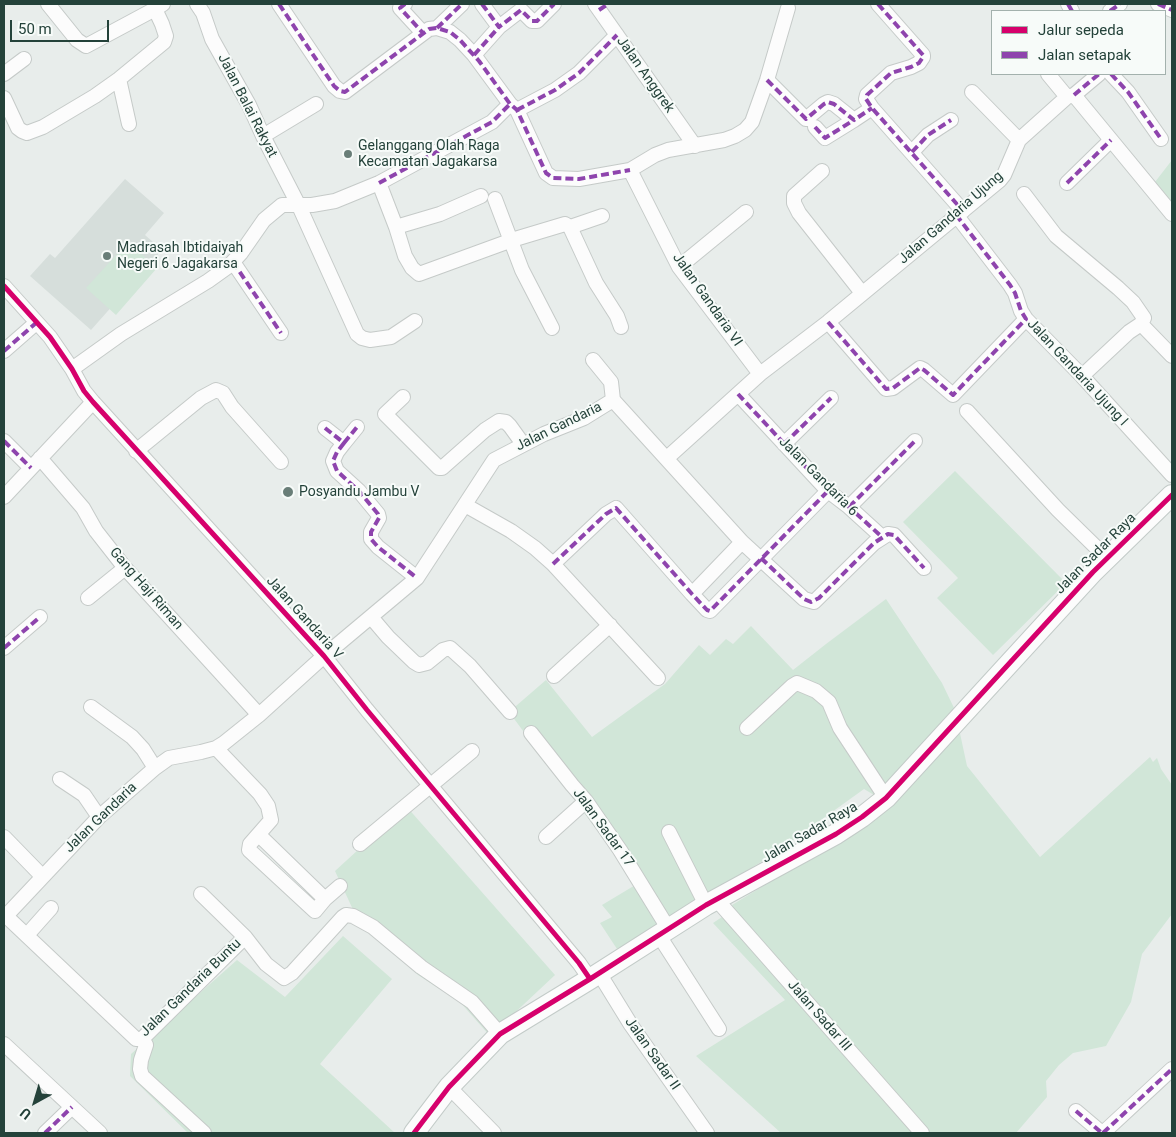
<!DOCTYPE html>
<style>
body{margin:0}
#map{position:relative;width:1176px;height:1137px;overflow:hidden;background:#e8edeb;font-family:Roboto,sans-serif}
canvas{display:block}
.frame{position:absolute;inset:0;border:5px solid #24423a;pointer-events:none}
.legend{position:absolute;left:991px;top:10px;width:175px;height:65px;box-sizing:border-box;background:#f7fbf9;border:1px solid #a3b1ad;margin:0;padding:6px 9px;list-style:none;font-size:15px;color:#24423a}
.legend li{display:flex;align-items:center;gap:10px;height:25px}
.legend b{width:25px;border:1px solid #a3b1ad}
.north{position:absolute;left:10px;top:1077px;width:50px;height:50px;-webkit-text-stroke:4px #f7fbf9;paint-order:stroke;rotate:219deg;font-size:14px;font-weight:700;line-height:20px;text-align:center;color:#24423a}
.north::after{content:'';display:block;margin:auto;width:18px;height:22px;background:#24423a;clip-path:polygon(50% 0,100% 100%,50% 72%,0 100%)}
.scale{position:absolute;left:10px;top:20px;width:99px;height:22px;box-sizing:border-box;border:2px solid #24423a;border-top:0;padding-left:6px;font-size:15px;line-height:18px;white-space:nowrap;color:#24423a;-webkit-text-stroke:4px #f7fbf9;paint-order:stroke}
</style>
<div id="map">
<canvas width="1176" height="1137"></canvas>
<div class="frame"></div>
<ul class="legend">
<li><b style="height:6px;background:#d6006c"></b>Jalur sepeda</li>
<li><b style="height:6px;background:#8e44ad"></b>Jalan setapak</li>
</ul>
<div class="north">U</div>
<div class="scale">50 m</div>
</div>
<script>
const c = document.querySelector('canvas').getContext('2d');
c.lineJoin = 'round';
function paint(path, color) {
  c.fillStyle = color;
  c.fill(path, 'evenodd');
}
function toPath(rows) {
  const path = new Path2D();
  for (const r of rows) {
    path.moveTo(r[0], r[1]);
    for (let i = 2; i < r.length; i += 2) path.lineTo(r[i], r[i + 1]);
  }
  return path;
}
function strokePath(path, color, width, dash) {
  c.strokeStyle = color;
  c.lineWidth = width;
  c.lineCap = dash ? 'butt' : 'round';
  c.setLineDash(dash || []);
  c.stroke(path);
}
function label(font, color, halo, rows, align = 'center') {
  c.font = font + ' Roboto,sans-serif';
  c.lineWidth = 4;
  c.setLineDash([]);
  c.textBaseline = 'middle';
  c.strokeStyle = halo;
  c.fillStyle = color;
  for (const [text, x, y, turn = 0] of rows) {
    c.save();
    c.translate(x, y);
    c.rotate((+turn || 0) * Math.PI / 180);
    c.textAlign = isNaN(turn) ? turn : align;
    if (halo) c.strokeText(text, 0, 0);
    c.fillText(text, 0, 0);
    c.restore();
  }
}
paint(toPath([
 [125,179,164,213,145,235,162,250,91,330,30,276,50,254,55,258]
]), '#d6dedb');
paint(toPath([
 [1172,160,1172,203,1155,182],
 [128,242,157,268,116,315,86,288],
 [955,471,1066,583,993,655,937,598,958,578,903,522],
 [886,599,942,683,955,710,967,766,1040,857,1150,757,1153,762,1157,758,1161,769,1172,785,1172,914,1142,954,1131,1002,1106,1046,1073,1053,1059,1065,1046,1081,1047,1097,1016,1133,781,1133,696,1056,785,1000,713,923,734,909,732,905,837,841,884,801,864,789,771,856,617,949,600,923,612,917,602,905,637,884,509,712,546,680,592,737,665,684,699,645,710,655,726,639,733,644,751,626,793,670,826,644],
 [406,806,555,975,490,1036,460,1002,418,975,370,932,356,916,335,871],
 [343,936,392,979,320,1064,395,1133,188,1133,130,1076,131,1054,237,960,285,997]
]), '#d1e6d8');
const street = toPath([
 [48,4,77,40,86,46,155,9],
 [197,4,203,13,212,39,249,105,263,136,299,206,357,334,362,338,370,340,391,337,415,321],
 [279,4,334,86,340,91,345,92,429,29,437,28,450,32,460,40,474,55,510,104,517,110,546,173,553,178,579,179,630,170,655,155,668,150,724,140,735,136,745,130,752,122,767,80,788,8],
 [405,4,400,8,423,33],
 [482,4,499,27,521,10,532,21,537,21,554,4],
 [595,4,695,146],
 [878,4,923,55,923,57,919,63,911,67,891,73,867,95,866,99,872,108,963,211],
 [1068,4,1072,11],
 [1158,4,1172,10],
 [1110,11,1120,4],
 [437,28,462,4],
 [474,55,499,27],
 [4,74,24,59],
 [1048,74,1067,97],
 [1111,74,1128,92,1161,139],
 [119,79,129,124],
 [767,80,806,119,824,104,828,102,834,104,854,120,872,108],
 [972,92,1019,140],
 [1074,95,1172,214],
 [4,98,18,128,22,131,27,133,43,127,95,96,119,79,164,42,166,36,162,24,155,9,163,4],
 [517,110,555,90,579,73,617,35],
 [815,127,825,138,854,120],
 [263,136,316,104],
 [912,152,928,135,951,120],
 [630,170,679,267,760,374],
 [822,171,794,196,794,203,799,213,862,293],
 [379,183,396,227,405,256,412,268,419,274,515,239,565,224,570,227,602,216],
 [1067,183,1111,140],
 [1024,194,1056,236,1118,288,1133,302,1144,318,1141,324,1129,332,1082,376],
 [495,199,522,270,552,328],
 [957,216,1010,285,1015,293,1021,311,1026,319,1082,376,1172,475],
 [396,227,440,214,481,196],
 [570,227,596,283,617,316,621,327],
 [233,262,281,333],
 [679,267,746,212],
 [4,286,50,337,72,369,84,391,93,402,324,656,367,710,579,963,590,979],
 [828,322,886,389,893,388,920,368,924,370,953,395,1026,319],
 [1141,324,1172,356],
 [4,351,36,323],
 [593,360,611,382,613,400],
 [72,369,121,334,208,281,229,266,241,253,264,220,282,205,312,205,335,201,379,183,492,122,510,104],
 [738,394,828,491,849,507,882,537],
 [403,397,385,414,439,468,442,468,485,430,499,421,506,422,510,426,523,444],
 [613,400,742,542,804,599,814,602,874,543,888,534,894,535,924,568],
 [967,411,1058,510,1107,558],
 [325,428,344,443,337,452,333,461,337,471,359,491,378,514,379,518,371,532,371,539,378,547,417,578],
 [4,441,31,468],
 [344,443,357,427],
 [784,444,831,398],
 [136,451,201,398,216,390,223,393,232,407,281,462],
 [40,458,83,508,96,531,125,568,259,715],
 [667,458,760,374,828,322,1000,180,1004,175,1019,140,1067,97,1074,95,1099,74],
 [4,497,93,402],
 [465,505,511,531,535,548,553,564,658,678],
 [849,507,915,441],
 [553,564,606,514,616,508,692,594,707,610,710,611,828,491],
 [692,594,742,542],
 [88,598,125,568],
 [371,617,388,637,414,662,419,665,427,663,443,650,450,648,470,666,510,712],
 [4,648,40,617],
 [554,676,610,625],
 [91,707,132,737,143,749,155,768],
 [747,728,792,686,797,683,816,691,829,702,840,728,886,798],
 [531,733,572,785,586,801,620,850,668,928],
 [216,748,260,794,268,806,271,820,250,844,249,850,315,911,325,899,340,886],
 [60,779,84,795,99,817],
 [669,832,706,905],
 [259,835,325,899],
 [4,837,42,876],
 [546,837,586,801],
 [360,844,472,751],
 [201,894,245,937,266,964,284,978,292,973,343,917,346,915,353,916,373,927,421,967,472,1002,500,1034],
 [716,899,922,1133],
 [6,916,136,1039,142,1039,245,937],
 [4,918,99,817,155,768,169,758,201,752,216,748,224,743,259,715,324,656,417,578,494,460,544,434,584,418,613,400],
 [658,934,719,1029],
 [27,935,51,908],
 [599,973,631,1025,707,1133],
 [142,1039,146,1045,141,1060,140,1069,142,1076,204,1133],
 [4,1044,100,1133],
 [449,1087,494,1133],
 [1076,1111,1102,1133],
 [45,1133,72,1107],
 [1103,1133,1172,1069]
]);
const secondary = toPath([
 [414,1133,449,1087,500,1034,590,979,706,905,836,834,862,817,886,798,1093,572,1172,495]
]);
strokePath(street, '#c5cac8', 16);
strokePath(secondary, '#c3cbc8', 22);
strokePath(street, '#fcfcfc', 14);
strokePath(secondary, '#fcfcfc', 20);
strokePath(toPath([
 [279,4,334,86,340,91,345,92,429,29,437,28,450,32,460,40,479,61,510,104,517,110,546,173,553,178,579,179,630,170],
 [405,4,400,8,423,33],
 [482,4,499,27,521,10,532,21,537,21,554,4],
 [878,4,923,55,923,57,919,63,911,67,891,73,867,95,866,99,872,108,963,211],
 [1068,4,1072,11],
 [1158,4,1172,10],
 [599,10,608,4],
 [1110,11,1120,4],
 [437,28,462,4],
 [474,55,499,27],
 [1111,74,1128,92,1161,139],
 [767,80,806,119,824,104,828,102,834,104,854,120,872,108],
 [1074,95,1099,74],
 [517,110,555,90,579,73,617,35],
 [815,127,825,138,854,120],
 [912,152,928,135,951,120],
 [379,183,492,122,510,104],
 [1067,183,1111,140],
 [233,262,281,333],
 [828,322,886,389,893,388,920,368,924,370,953,395,1026,319,1021,311,1015,293,1010,285,957,216],
 [4,351,36,323],
 [738,394,828,491,849,507,882,537],
 [325,428,344,443,337,452,333,461,337,471,359,491,378,514,379,518,371,532,371,539,378,547,417,578],
 [4,441,31,468],
 [344,443,357,427],
 [784,444,831,398],
 [849,507,915,441],
 [761,558,804,599,811,602,819,598,874,543,888,534,894,535,924,568],
 [553,564,606,514,616,508,692,594,707,610,710,611,828,491],
 [4,648,40,617],
 [1076,1111,1102,1133],
 [45,1133,72,1107],
 [1103,1133,1172,1069]
]), '#8e44ad', 4, [8, 4]);
strokePath(toPath([
 [4,286,50,337,72,369,84,391,93,402,324,656,367,710,579,963,590,979],
 [414,1133,449,1087,500,1034,590,979,706,905,836,834,862,817,886,798,1093,572,1172,495]
]), '#d6006c', 5);
for (const [x, y, r, color] of [
 [348,154,5,"#697e78"],
 [107,256,5,"#697e78"],
 [288,492,6,"#697e78"]
]) {
  const dot = new Path2D();
  dot.arc(x, y, r, 0, 2 * Math.PI);
  c.fillStyle = color;
  c.fill(dot);
  strokePath(dot, '#f7fbf9', 2);
}
label('14px', '#24423a', '#f7fbf9', [
 ["Jalan Anggrek",645,75,55],
 ["Jalan Balai Rakyat",247,106,63],
 ["Jalan Gandaria Ujung",951,218,-41],
 ["Jalan Gandaria VI",707,300,55],
 ["Jalan Gandaria Ujung I",1077,373,47],
 ["Jalan Gandaria",559,427,-26],
 ["Jalan Gandaria 6",818,477,45],
 ["Jalan Sadar Raya",1096,554,-45],
 ["Gang Haji Riman",146,589,49],
 ["Jalan Gandaria V",304,618,48],
 ["Jalan Gandaria",101,818,-44],
 ["Jalan Sadar 17",603,828,54],
 ["Jalan Sadar Raya",810,833,-30],
 ["Jalan Gandaria Buntu",191,988,-44],
 ["Jalan Sadar III",819,1016,49],
 ["Jalan Sadar II",652,1054,55]
]);
label('14px', '#24423a', '#f7fbf9', [
 ["Gelanggang Olah Raga",358,146],
 ["Kecamatan Jagakarsa",358,162],
 ["Madrasah Ibtidaiyah",117,248],
 ["Negeri 6 Jagakarsa",117,264],
 ["Posyandu Jambu V",299,492]
], 'left');
</script>
